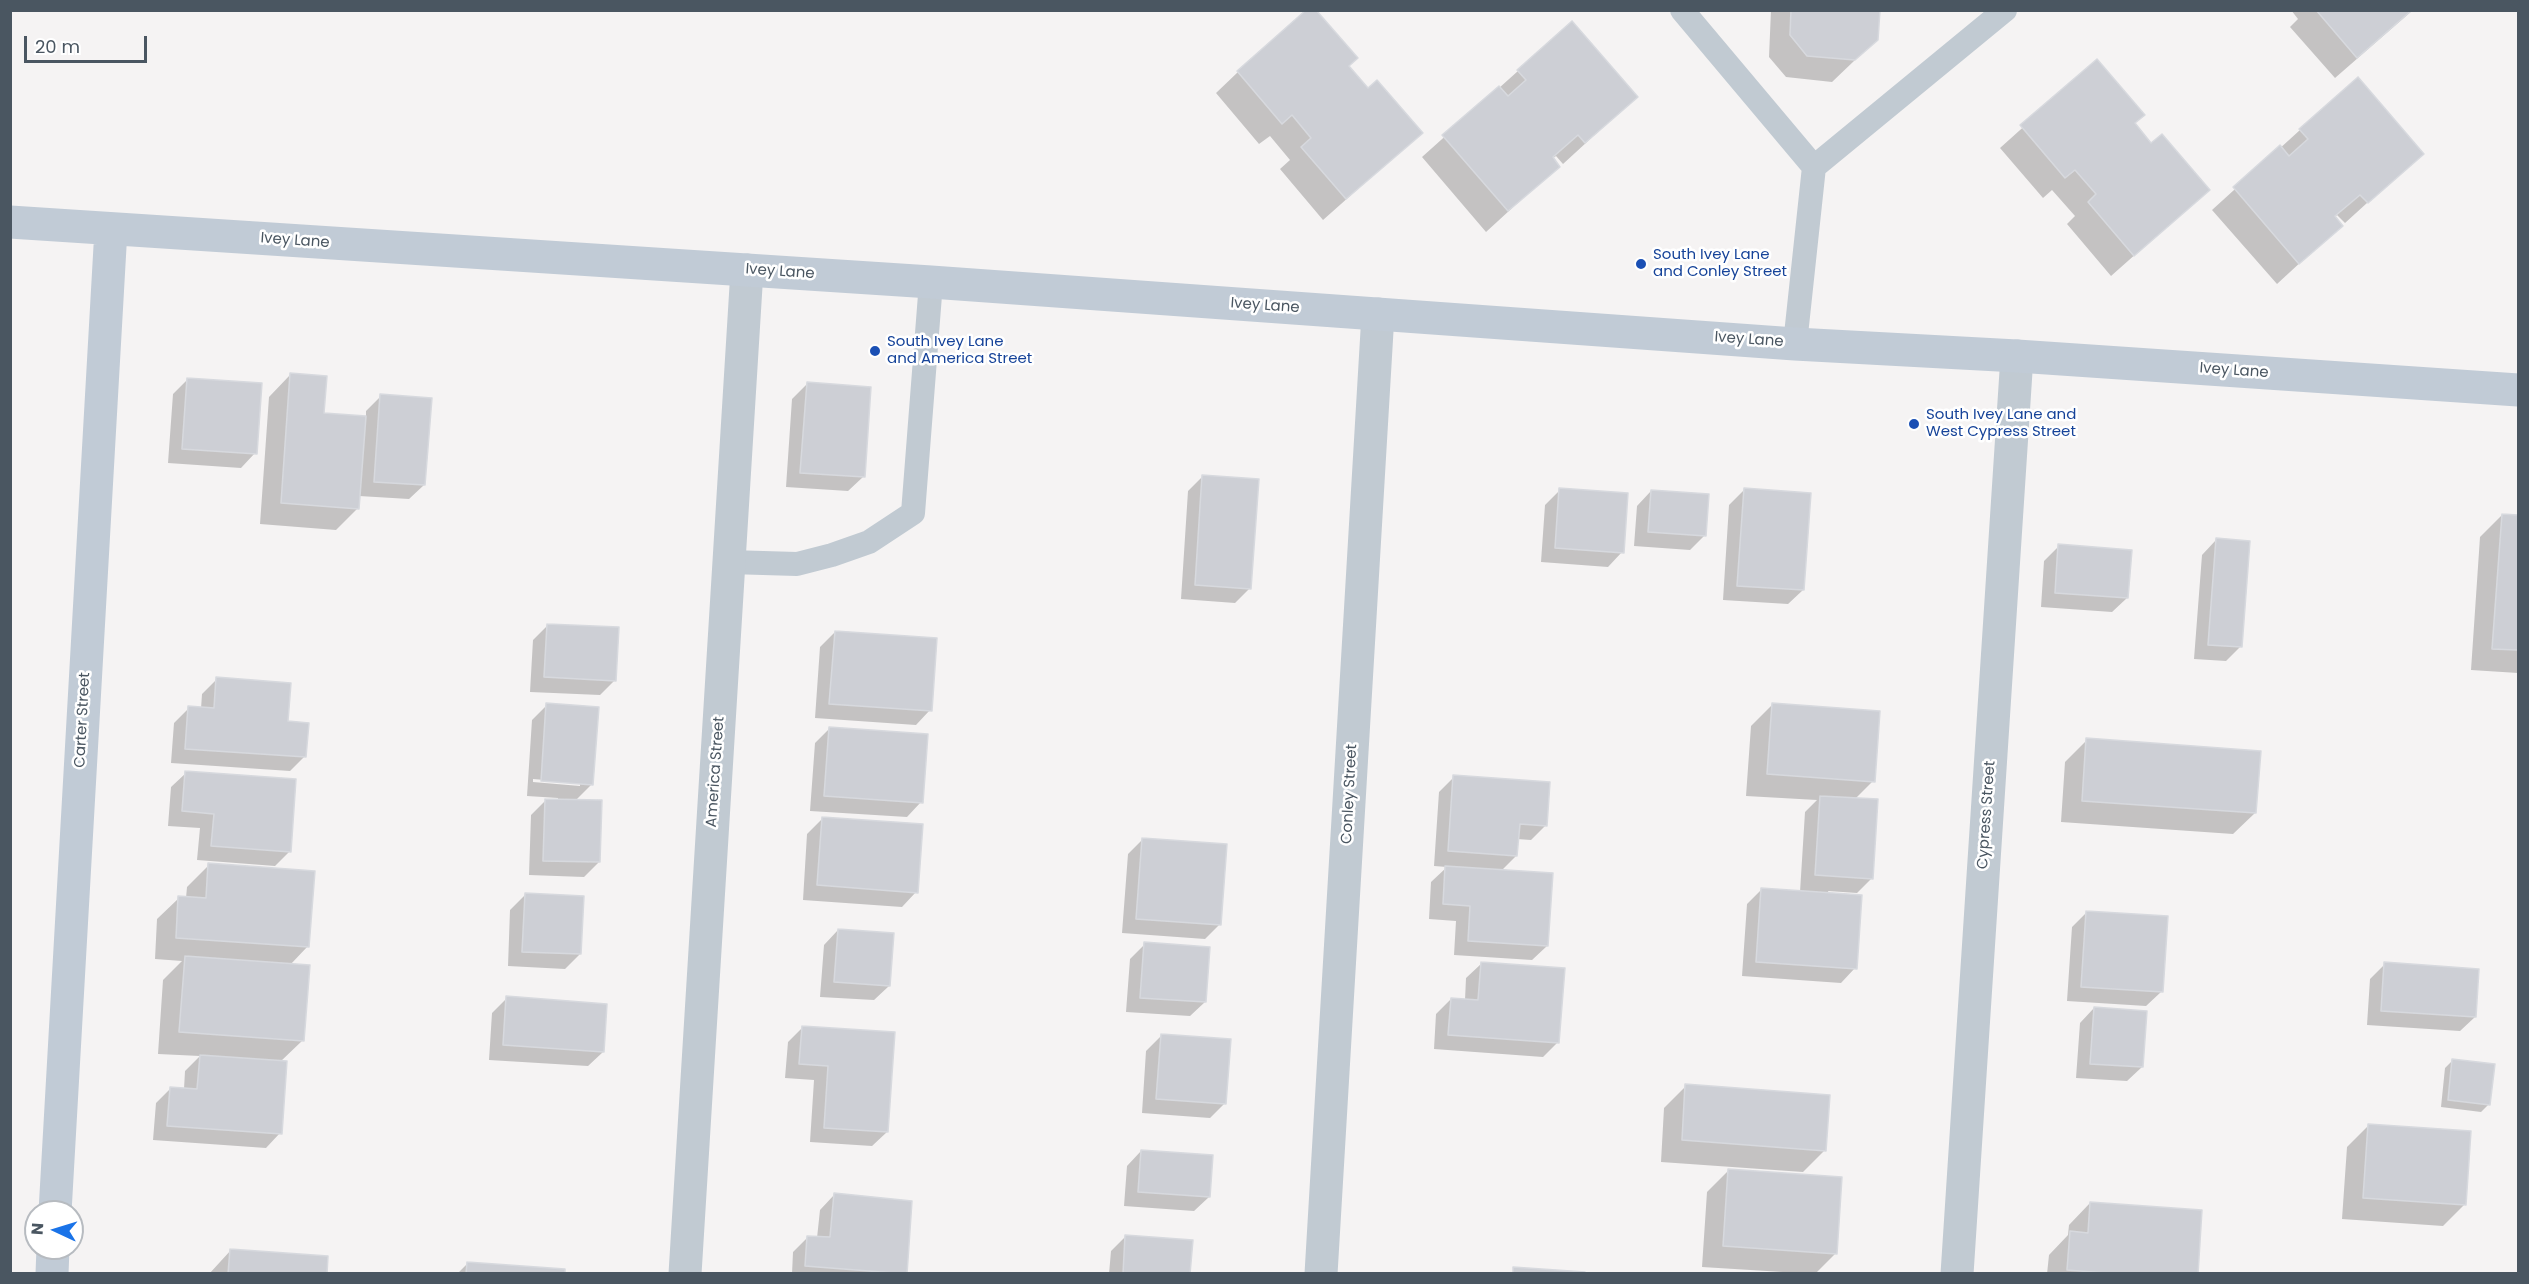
<!DOCTYPE html>
<style>
body{margin:0}
#map{position:relative;width:2529px;height:1284px;overflow:hidden;background:#f5f3f3;font-family:Poppins,sans-serif}
canvas{display:block}
.frame{position:absolute;inset:0;border:12px solid #4a5661;pointer-events:none}
.north{position:absolute;left:24px;top:1200px;width:60px;height:60px;box-sizing:border-box;background:#fff;border:2px solid #b7bbc0;border-radius:50%;rotate:274deg;font-size:16px;font-weight:700;line-height:24px;text-align:center;color:#4a5661}
.north::after{content:'';display:block;margin:auto;width:21px;height:27px;background:#1a73e8;clip-path:polygon(50% 0,100% 100%,50% 72%,0 100%)}
.scale{position:absolute;left:24px;top:36px;width:123px;height:27px;box-sizing:border-box;border:3px solid #4a5661;border-top:0;padding-left:8px;font-size:18px;line-height:21px;white-space:nowrap;color:#4a5661;-webkit-text-stroke:4px #fff;paint-order:stroke}
</style>
<div id="map">
<canvas width="2529" height="1284"></canvas>
<div class="frame"></div>
<div class="north">N</div>
<div class="scale">20 m</div>
</div>
<script>
const c = document.querySelector('canvas').getContext('2d');
c.lineJoin = 'round';
function paint(path, color) {
  c.fillStyle = color;
  c.fill(path, 'evenodd');
}
function toPath(rows) {
  const path = new Path2D();
  for (const r of rows) {
    path.moveTo(r[0], r[1]);
    for (let i = 2; i < r.length; i += 2) path.lineTo(r[i], r[i + 1]);
  }
  return path;
}
function strokePath(path, color, width, dash) {
  c.strokeStyle = color;
  c.lineWidth = width;
  c.lineCap = dash ? 'butt' : 'round';
  c.setLineDash(dash || []);
  c.stroke(path);
}
function label(font, color, halo, rows, align = 'center') {
  c.font = font + ' Poppins,sans-serif';
  c.lineWidth = 5;
  c.setLineDash([]);
  c.textBaseline = 'middle';
  c.strokeStyle = halo;
  c.fillStyle = color;
  for (const [text, x, y, turn = 0] of rows) {
    c.save();
    c.translate(x, y);
    c.rotate((+turn || 0) * Math.PI / 180);
    c.textAlign = isNaN(turn) ? turn : align;
    if (halo) c.strokeText(text, 0, 0);
    c.fillText(text, 0, 0);
    c.restore();
  }
}
paint(toPath([
 [1771,10,1878,10,1876,40,1832,82,1786,77,1769,57],
 [2291,10,2413,10,2335,78,2290,27,2298,19],
 [2097,61,2134,124,2151,145,2208,190,2111,276,2067,224,2075,216,2052,190,2043,198,2000,148],
 [1348,66,1368,90,1421,133,1323,220,1280,169,1290,160,1270,136,1259,144,1216,93,1238,72],
 [1518,71,1636,97,1563,164,1556,156,1552,159,1558,166,1486,232,1422,157],
 [2300,130,2422,153,2345,223,2337,215,2334,218,2341,225,2277,284,2212,210],
 [290,375,322,415,366,418,366,411,381,396,424,485,409,499,359,496,358,508,336,530,260,524,269,397],
 [188,379,255,453,241,468,168,463,173,394],
 [807,384,863,477,848,491,786,487,792,399],
 [1203,476,1250,588,1235,603,1181,599,1188,491],
 [1560,490,1622,552,1608,567,1541,562,1545,505],
 [1744,490,1803,590,1788,604,1723,600,1729,505],
 [1651,491,1705,535,1690,550,1634,546,1637,506],
 [2502,515,2518,516,2518,673,2471,670,2480,537],
 [2216,540,2241,646,2226,661,2194,659,2202,555],
 [2059,546,2127,598,2112,612,2041,607,2044,561],
 [547,626,615,680,600,695,530,692,533,640],
 [835,632,930,710,916,725,815,718,820,647],
 [217,679,305,756,290,771,171,763,174,723,189,708,201,709,202,694],
 [547,705,592,784,575,801,599,862,584,877,529,875,531,815,546,800,558,800,558,798,527,796,532,720],
 [533,779,580,783,580,786,533,782],
 [1772,705,1873,781,1855,799,1872,878,1857,893,1828,891,1855,968,1841,983,1742,976,1747,904,1762,889,1800,892,1805,812,1817,800,1746,796,1751,726],
 [830,728,921,802,907,817,810,811,815,743],
 [2087,740,2255,813,2233,834,2061,822,2065,762],
 [186,773,290,851,275,866,197,860,200,828,168,826,171,787],
 [1454,777,1546,825,1531,840,1517,839,1516,856,1501,871,1547,946,1532,960,1454,955,1456,921,1429,919,1431,882,1447,867,1434,866,1439,792],
 [822,819,916,892,902,907,803,900,807,834],
 [1143,839,1220,924,1205,939,1122,933,1128,854],
 [209,865,308,946,290,965,303,1040,280,1062,280,1133,266,1148,153,1140,156,1103,171,1088,184,1089,185,1071,200,1056,158,1054,163,980,182,961,155,959,157,919,179,898,186,898,187,887],
 [525,895,580,954,565,969,508,966,510,910],
 [2087,912,2161,992,2146,1006,2067,1001,2072,927],
 [838,930,889,986,874,1000,820,997,824,945],
 [1145,944,1205,1002,1190,1016,1126,1012,1130,959],
 [1481,964,1558,1042,1543,1057,1434,1049,1436,1014,1451,999,1465,1000,1466,978],
 [2385,964,2475,1017,2460,1031,2367,1025,2370,979],
 [507,998,603,1052,588,1066,489,1060,492,1013],
 [2094,1008,2142,1067,2127,1081,2076,1078,2080,1023],
 [803,1027,887,1132,872,1146,810,1142,814,1080,785,1078,788,1042],
 [1161,1036,1225,1103,1210,1118,1142,1113,1146,1051],
 [2452,1061,2488,1105,2481,1112,2441,1107,2445,1068],
 [1686,1086,1825,1150,1803,1172,1661,1162,1664,1108],
 [2369,1125,2465,1204,2443,1226,2342,1219,2347,1147],
 [1141,1151,1209,1197,1194,1211,1124,1206,1127,1166],
 [1729,1170,1836,1253,1815,1274,1702,1267,1707,1192],
 [834,1195,906,1274,792,1274,793,1252,808,1237,817,1238,820,1210],
 [2090,1203,2196,1274,2047,1274,2049,1255,2068,1235,2069,1225],
 [1126,1236,1189,1274,1109,1274,1111,1251],
 [231,1250,326,1274,209,1274],
 [467,1264,563,1274,457,1274]
]), '#0003');
const building = toPath([
 [1306,10,1316,10,1358,58,1349,66,1368,88,1377,80,1423,133,1346,199,1301,147,1311,138,1292,115,1282,124,1237,71,1306,10],
 [1791,10,1880,10,1878,40,1855,60,1807,56,1790,35,1791,10],
 [2316,10,2412,10,2357,58,2316,10],
 [1572,21,1638,97,1585,143,1578,135,1553,157,1560,167,1508,211,1442,135,1499,86,1508,96,1526,80,1517,70,1572,21],
 [2097,59,2145,115,2135,123,2151,143,2162,134,2210,190,2134,256,2088,202,2096,194,2075,170,2065,178,2020,125,2097,59],
 [2358,77,2424,154,2368,203,2360,195,2335,216,2343,226,2299,264,2233,187,2280,145,2289,156,2308,139,2299,129,2358,77],
 [290,373,327,376,324,413,366,416,359,509,281,503,290,373],
 [187,378,262,383,257,454,182,449,187,378],
 [807,382,871,387,865,477,800,473,807,382],
 [380,394,432,398,425,485,374,482,380,394],
 [1202,475,1259,479,1251,589,1195,585,1202,475],
 [1559,488,1628,493,1624,553,1555,548,1559,488],
 [1744,488,1811,493,1804,590,1737,586,1744,488],
 [1651,490,1709,494,1706,536,1648,532,1651,490],
 [2502,514,2518,515,2518,650,2492,649,2502,514],
 [2216,538,2250,541,2242,647,2208,645,2216,538],
 [2058,544,2132,550,2128,598,2055,593,2058,544],
 [547,624,619,627,616,681,544,677,547,624],
 [835,631,937,638,932,711,829,704,835,631],
 [216,677,291,683,288,721,309,723,306,757,185,749,188,706,214,708,216,677],
 [546,703,599,707,593,785,541,781,546,703],
 [1772,703,1880,711,1875,782,1767,774,1772,703],
 [829,727,928,734,923,803,824,796,829,727],
 [2086,738,2261,751,2256,813,2082,801,2086,738],
 [185,771,296,779,291,852,211,846,214,814,182,811,185,771],
 [1453,775,1550,782,1547,826,1520,824,1517,856,1448,851,1453,775],
 [1820,796,1878,799,1873,879,1815,875,1820,796],
 [545,799,602,800,600,862,543,861,545,799],
 [822,817,923,824,918,893,817,885,822,817],
 [1142,838,1227,844,1221,925,1136,919,1142,838],
 [208,863,315,871,309,947,176,938,178,896,206,898,208,863],
 [1445,866,1553,873,1548,946,1468,941,1470,906,1443,904,1445,866],
 [1761,888,1862,895,1857,969,1756,962,1761,888],
 [525,893,584,896,581,954,522,952,525,893],
 [2086,911,2168,916,2163,992,2081,987,2086,911],
 [838,929,894,933,890,986,834,982,838,929],
 [1144,942,1210,947,1206,1002,1140,998,1144,942],
 [185,956,310,965,304,1041,179,1032,185,956],
 [1481,962,1565,968,1559,1043,1448,1035,1451,998,1478,1000,1481,962],
 [2384,962,2479,969,2476,1017,2381,1011,2384,962],
 [506,996,607,1004,604,1052,503,1045,506,996],
 [2094,1007,2147,1011,2143,1067,2090,1064,2094,1007],
 [802,1026,895,1032,888,1132,824,1128,828,1066,799,1064,802,1026],
 [1161,1034,1231,1039,1226,1104,1156,1099,1161,1034],
 [200,1055,287,1061,282,1134,167,1126,170,1087,197,1089,200,1055],
 [2452,1059,2495,1064,2490,1105,2448,1100,2452,1059],
 [1685,1084,1830,1095,1826,1151,1682,1140,1685,1084],
 [2368,1124,2471,1131,2466,1205,2363,1198,2368,1124],
 [1141,1150,1213,1155,1210,1197,1138,1192,1141,1150],
 [1728,1169,1842,1177,1837,1254,1723,1246,1728,1169],
 [834,1193,912,1201,907,1274,805,1266,807,1236,830,1237,834,1193],
 [2090,1202,2202,1210,2198,1274,2119,1274,2067,1270,2070,1231,2088,1233,2090,1202],
 [1125,1235,1193,1240,1190,1274,1123,1274,1125,1235],
 [230,1249,328,1256,327,1274,228,1274,230,1249],
 [467,1262,565,1269,565,1274,466,1274,467,1262],
 [1513,1267,1585,1272,1585,1274,1513,1274,1513,1267]
]);
paint(building, '#cdcfd5');
strokePath(building, '#d7d9de', 1.5);
strokePath(toPath([
 [1682,10,1814,167,1795,344],
 [1814,167,2005,10],
 [729,562,797,564,832,555,869,542,913,513,931,282]
]), '#c1cad2', 24);
strokePath(toPath([
 [685,1274,747,270],
 [1321,1274,1378,314],
 [1957,1274,2017,356]
]), '#c1cad2', 33);
strokePath(toPath([
 [10,222,931,282,1795,344,2017,356,2518,390],
 [55,1212,111,229],
 [52,1274,53,1248]
]), '#c1cbd6', 33);
for (const [x, y, r, color] of [
 [1641,264,6,"#1a4fb4"],
 [875,351,6,"#1a4fb4"],
 [1914,424,6,"#1a4fb4"]
]) {
  const dot = new Path2D();
  dot.arc(x, y, r, 0, 2 * Math.PI);
  c.fillStyle = color;
  c.fill(dot);
  strokePath(dot, '#fff', 2);
}
label('15px', '#4a5661', '#fff', [
 ["Ivey Lane",295,241,4],
 ["Ivey Lane",780,272,4],
 ["Ivey Lane",1265,306,4],
 ["Ivey Lane",1749,340,4],
 ["Ivey Lane",2234,371,4],
 ["Carter Street",83,720,-87],
 ["America Street",716,772,-86],
 ["Conley Street",1350,794,-87],
 ["Cypress Street",1987,815,-86]
]);
label('15px', '#164399', '#fff', [
 ["South Ivey Lane",1653,255],
 ["and Conley Street",1653,272],
 ["South Ivey Lane",887,342],
 ["and America Street",887,359],
 ["South Ivey Lane and",1926,415],
 ["West Cypress Street",1926,432]
], 'left');
</script>
